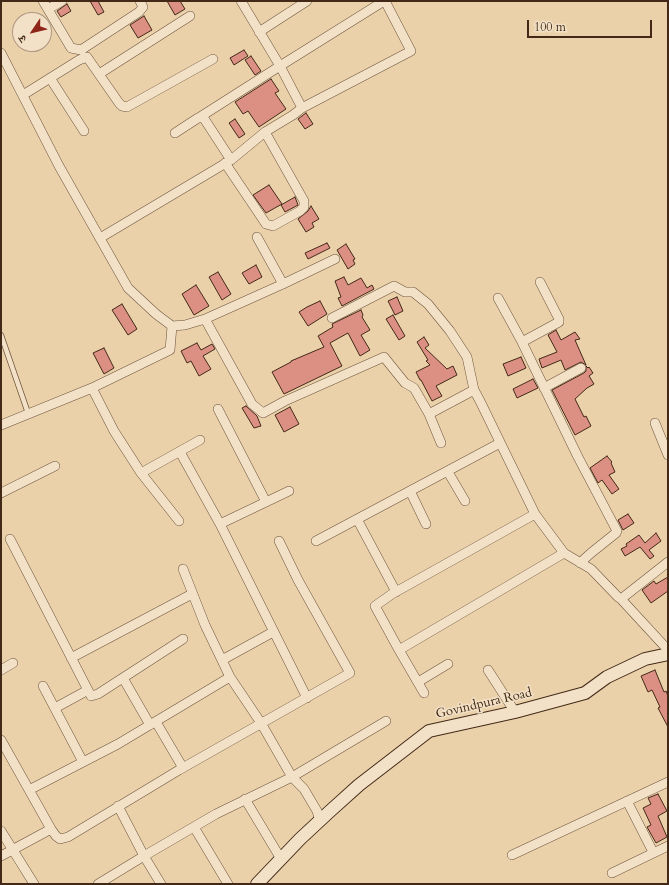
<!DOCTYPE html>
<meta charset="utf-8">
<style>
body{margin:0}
#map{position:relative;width:669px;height:885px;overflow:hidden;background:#ebd1a9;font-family:Cardo,"Noto Serif Devanagari",serif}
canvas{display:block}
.frame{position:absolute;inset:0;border:2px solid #422917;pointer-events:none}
.north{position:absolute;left:12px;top:12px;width:40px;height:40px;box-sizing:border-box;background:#f2e1c7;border:1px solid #ac9781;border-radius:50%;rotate:235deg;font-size:11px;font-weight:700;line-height:16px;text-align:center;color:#422917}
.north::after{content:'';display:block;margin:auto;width:14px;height:18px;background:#8f2418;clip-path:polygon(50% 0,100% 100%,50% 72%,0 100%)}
.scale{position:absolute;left:527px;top:20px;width:125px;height:18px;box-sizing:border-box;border:2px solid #422917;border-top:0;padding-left:5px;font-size:12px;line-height:14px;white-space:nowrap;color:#422917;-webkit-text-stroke:3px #f2e1c7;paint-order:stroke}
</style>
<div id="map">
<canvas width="669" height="885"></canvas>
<div class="frame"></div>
<div class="north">उ</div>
<div class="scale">100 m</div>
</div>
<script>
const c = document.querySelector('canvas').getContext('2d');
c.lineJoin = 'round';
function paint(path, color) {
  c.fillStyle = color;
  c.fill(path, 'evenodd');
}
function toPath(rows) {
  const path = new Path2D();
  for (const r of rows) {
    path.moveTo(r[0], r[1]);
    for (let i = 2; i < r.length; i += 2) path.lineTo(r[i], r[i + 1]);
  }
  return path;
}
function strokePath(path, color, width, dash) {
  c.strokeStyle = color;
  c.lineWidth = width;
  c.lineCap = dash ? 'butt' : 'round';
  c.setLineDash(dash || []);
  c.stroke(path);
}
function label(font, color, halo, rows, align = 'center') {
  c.font = font + ' Cardo,serif';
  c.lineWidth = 3;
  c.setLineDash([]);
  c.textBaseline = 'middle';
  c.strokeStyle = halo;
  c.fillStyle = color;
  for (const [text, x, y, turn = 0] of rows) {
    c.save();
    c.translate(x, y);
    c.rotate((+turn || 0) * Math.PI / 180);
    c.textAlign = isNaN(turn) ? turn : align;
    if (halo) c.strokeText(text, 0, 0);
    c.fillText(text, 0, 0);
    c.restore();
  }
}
const building = toPath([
 [90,1,98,1,104,12,98,15,90,1],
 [167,1,180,1,185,9,175,15,167,1],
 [67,4,71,11,61,17,57,11,67,4],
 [144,16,152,30,138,38,130,25,144,16],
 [244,50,248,56,234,65,230,58,244,50],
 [251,56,261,71,255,75,245,60,251,56],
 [271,79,279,91,275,93,286,109,259,127,248,111,243,114,235,102,271,79],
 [306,113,313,124,305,129,298,119,306,113],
 [235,119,245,134,239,138,229,123,235,119],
 [269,185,282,204,266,213,253,195,269,185],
 [295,197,298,205,285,212,281,205,295,197],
 [311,206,319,219,312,223,314,227,306,232,298,219,308,211,311,206],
 [327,243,330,248,308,259,305,253,327,243],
 [346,244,355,259,353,260,355,264,348,269,337,250,346,244],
 [256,265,262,277,249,284,242,273,256,265],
 [218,272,231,294,222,300,209,277,218,272],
 [344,277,348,285,361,278,367,288,372,285,374,289,342,306,338,298,341,297,335,281,344,277],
 [196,285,209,306,194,315,182,294,196,285],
 [397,297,403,311,395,315,388,301,397,297],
 [320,301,327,314,308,326,299,312,307,307,320,301],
 [122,304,137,329,128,335,112,310,122,304],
 [361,310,363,315,362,317,370,330,361,335,370,350,360,356,348,333,330,343,342,366,284,394,272,372,291,362,291,361,324,347,318,336,333,327,332,324,361,310],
 [393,315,405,336,399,340,386,319,393,315],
 [556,330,561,340,575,332,580,339,575,340,586,365,581,362,565,370,561,360,542,368,539,359,557,352,548,335,556,330],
 [424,337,429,345,425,348,447,369,453,366,457,375,436,386,442,396,432,401,421,380,420,380,416,372,430,365,426,361,428,360,417,342,424,337],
 [197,343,201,350,212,344,215,349,203,356,211,369,199,376,191,361,187,363,181,351,197,343],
 [104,348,114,368,104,374,93,353,104,348],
 [521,357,526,368,508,376,503,364,521,357],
 [586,366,588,368,589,367,593,373,589,376,594,384,587,388,575,399,584,417,586,416,591,426,575,435,552,390,584,373,586,371,586,366],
 [533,379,538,388,517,398,513,389,533,379],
 [246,406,257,416,261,426,254,428,242,408,246,406],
 [290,407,299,424,284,432,275,415,290,407],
 [607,456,612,462,611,463,615,472,609,475,619,489,612,494,602,480,598,483,590,468,607,456],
 [628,514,634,523,623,530,618,520,628,514],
 [656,533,661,541,649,550,654,556,650,559,640,547,625,556,621,549,627,546,626,544,639,535,645,543,656,533],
 [668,577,668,591,651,603,642,590,654,581,656,584,668,577],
 [655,670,664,692,666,691,668,696,668,727,658,708,660,707,652,690,648,692,641,676,655,670],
 [658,794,667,811,658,816,667,837,656,843,647,827,651,825,643,808,651,804,648,798,658,794]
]);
paint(building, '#dc8f83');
strokePath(building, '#422917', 1);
const lane = toPath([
 [1,335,28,413]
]);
const street = toPath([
 [43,1,71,48,81,50,139,12,143,7,140,1],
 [241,1,280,66,302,108],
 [48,9,62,1],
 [259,32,307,1],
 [1,53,59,166,128,288,156,314,172,326,185,325,205,319,252,404,263,413,285,401,384,357,405,383,414,388,429,414,474,390,480,401,535,514,564,553,591,569,618,597,621,599,668,650],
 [99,74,190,16],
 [50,78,84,131],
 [23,95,79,60,87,57,119,103,122,106,127,107,213,59],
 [200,117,280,66,384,1],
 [175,133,198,118,203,117,231,160],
 [225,163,266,224,273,226,300,211,304,207,304,201,265,132],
 [257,237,283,284],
 [100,238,231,160,265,132,293,115,302,108,411,51,385,1],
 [498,298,521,340,578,457,617,531,616,533,591,553,580,563],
 [332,318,394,286,405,292,413,292,428,304,450,331,467,357,474,390],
 [205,319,283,284,335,259],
 [522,342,559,322,559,319,540,282],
 [92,388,114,431,141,473,200,440],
 [544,388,581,368],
 [218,409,266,502],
 [429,414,441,443],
 [655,423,668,455],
 [1,425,92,388,170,350,172,326],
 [180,452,220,524,307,698],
 [448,472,465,501],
 [141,473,179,521],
 [410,491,426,524],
 [1,493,55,466],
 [357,519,396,592],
 [220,524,289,491],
 [10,539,91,696,98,694,183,639],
 [316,541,500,443],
 [183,569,205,625,230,677,261,723,292,777,304,789,317,811,320,821],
 [621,599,668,562],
 [399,650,564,553],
 [71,658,192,594],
 [222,660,273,632],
 [1,670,13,663],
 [488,670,515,712],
 [123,678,150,725],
 [418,682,448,664],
 [43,686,83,762],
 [424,693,399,650,375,606,392,594,535,514],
 [55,708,88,690],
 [156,722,183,768],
 [1,740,51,829],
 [29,790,118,744,230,677],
 [245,799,281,859],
 [627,801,653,852],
 [194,827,228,884],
 [1,831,34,884],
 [512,855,668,782],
 [1,856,51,829,56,836,60,839,68,837,179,770,350,673,298,580,279,541],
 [612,873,668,846],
 [98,884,144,856,118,806],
 [161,884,144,856,216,814,292,777,386,721]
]);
const secondary = toPath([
 [257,884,300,839,329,812,359,785,429,731,515,712,585,693,607,677,645,659,668,654]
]);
strokePath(lane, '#6c533c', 6);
strokePath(street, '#6c533c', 10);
strokePath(secondary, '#422917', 14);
strokePath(lane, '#f2e1c7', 4.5);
strokePath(street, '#f2e1c7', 9);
strokePath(secondary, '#f2e1c7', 12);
label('13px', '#422917', '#f2e1c7', [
 ["Govindpura Road",484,704,-13]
]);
</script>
